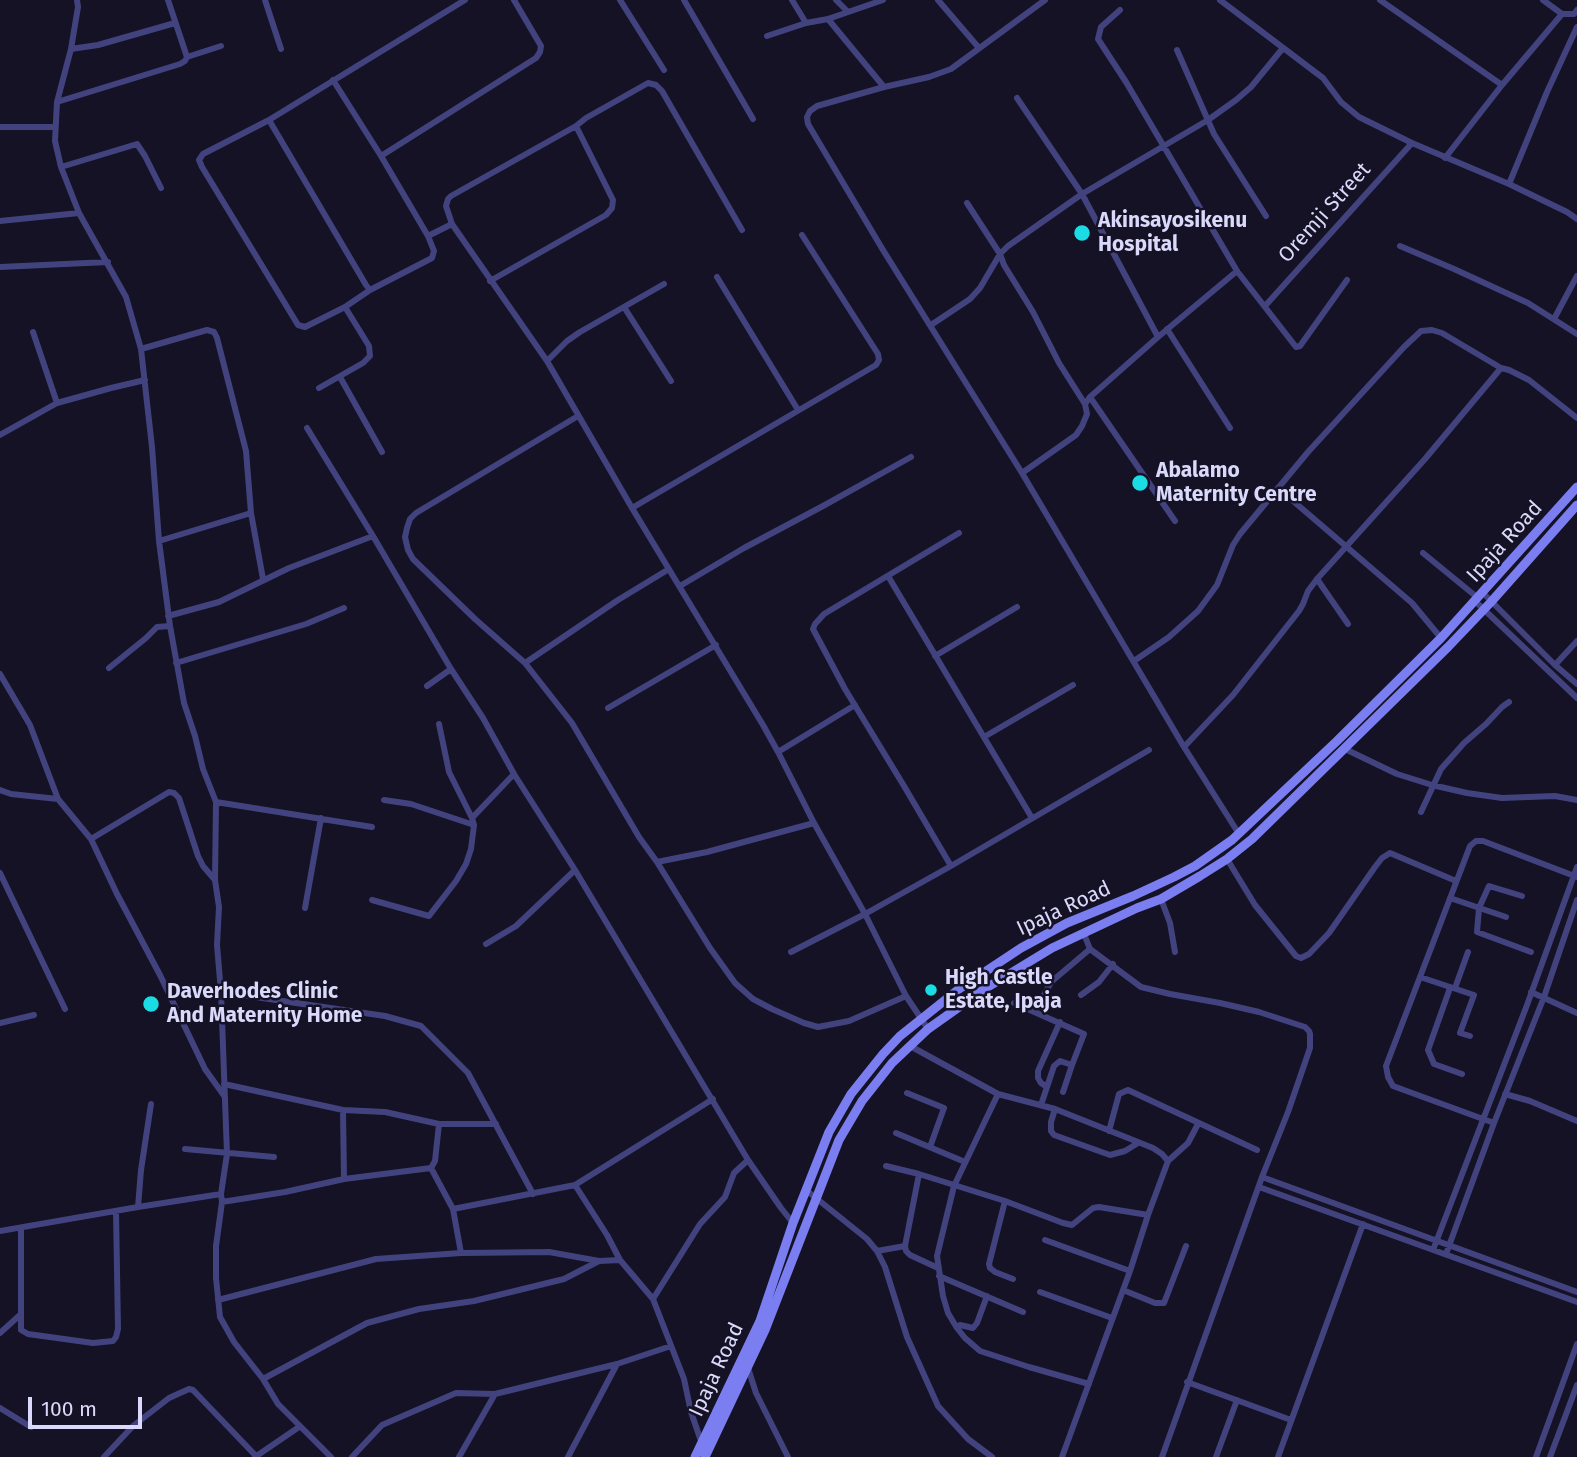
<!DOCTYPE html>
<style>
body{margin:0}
#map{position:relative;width:1577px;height:1457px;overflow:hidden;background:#141224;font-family:"Fira Sans",sans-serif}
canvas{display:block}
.scale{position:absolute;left:28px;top:1397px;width:114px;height:32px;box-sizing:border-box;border:4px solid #dbd9fb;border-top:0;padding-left:9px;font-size:21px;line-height:24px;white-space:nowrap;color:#dbd9fb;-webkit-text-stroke:5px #141224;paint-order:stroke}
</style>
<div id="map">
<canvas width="1577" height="1457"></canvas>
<div class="scale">100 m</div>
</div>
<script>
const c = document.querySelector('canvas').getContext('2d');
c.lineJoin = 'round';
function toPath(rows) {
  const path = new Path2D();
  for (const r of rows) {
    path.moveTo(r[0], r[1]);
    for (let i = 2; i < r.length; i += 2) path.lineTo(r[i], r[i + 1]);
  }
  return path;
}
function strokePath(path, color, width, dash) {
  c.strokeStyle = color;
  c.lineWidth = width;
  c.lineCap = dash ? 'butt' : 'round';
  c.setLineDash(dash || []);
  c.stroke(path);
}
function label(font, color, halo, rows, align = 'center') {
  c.font = font + ' "Fira Sans",sans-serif';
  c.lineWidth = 5;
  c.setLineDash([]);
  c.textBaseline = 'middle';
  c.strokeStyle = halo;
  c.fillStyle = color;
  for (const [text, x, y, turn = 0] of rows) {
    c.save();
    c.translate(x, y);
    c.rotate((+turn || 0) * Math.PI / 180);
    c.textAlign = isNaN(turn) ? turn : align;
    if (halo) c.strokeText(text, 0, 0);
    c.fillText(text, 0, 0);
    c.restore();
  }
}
strokePath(toPath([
 [77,0,78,7,71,49,57,102,55,141,61,167,79,213,126,297,141,349,152,447,159,541,170,626,184,703,195,736,203,769,216,802,215,880,219,907,217,945,221,992,227,1154,221,1194,222,1202,216,1246,216,1278,220,1317,234,1342,263,1379,278,1404,331,1457],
 [265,0,281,49],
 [620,0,664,70],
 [684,0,753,119],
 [792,0,806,23],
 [836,0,848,12],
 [938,0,979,48],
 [1045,0,951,69,929,77,884,87,817,106,810,111,807,117,808,124,883,250,1022,473,1184,747,1239,834],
 [1220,0,1323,78,1341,102,1359,117,1412,143,1509,184,1567,212,1577,219],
 [1380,0,1502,85],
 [1543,0,1562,14],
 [1120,10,1101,27,1098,39,1126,82,1237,271,1296,347,1300,346,1347,280],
 [828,19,884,87],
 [767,36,806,23,828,19,883,0],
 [71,49,98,45,175,23],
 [1177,50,1214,134,1266,216],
 [187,57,221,46],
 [333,80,381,156,428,236,452,224],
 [1017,98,1082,194,1158,337],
 [57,102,180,64,185,61,187,57,168,0],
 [269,120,203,154,199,160,202,167,298,325,305,327,345,307,370,290],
 [576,126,451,196,448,199,446,206,452,224,547,361,632,508,763,725,778,752,814,823,865,914,906,996,928,1029],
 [0,127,54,127],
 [381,156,536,58,540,52,541,46,514,0],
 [1445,158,1502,85,1562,14,1574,14,1577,10],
 [61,167,137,144,145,156,161,188],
 [1509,184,1547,92,1577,27],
 [967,203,1000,254,1004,265,1033,312,1059,363,1085,404],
 [0,221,79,213],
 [428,236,434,251,432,258,370,290,366,285,269,120,465,0],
 [1400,246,1454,269,1528,303,1577,334],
 [0,267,108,262],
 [717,277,798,410],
 [490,281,606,215,612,208,613,200,576,126,586,118,648,83,656,85,662,91,742,230],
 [1265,306,1412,143],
 [624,307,671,381],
 [1554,319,1577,276],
 [931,325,970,299,980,288,1000,254,1008,246,1082,194,1208,120,1236,100,1251,87,1283,48],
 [1167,329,1230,428],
 [33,332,57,403],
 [141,349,207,330,214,332,217,338,246,451,251,513,263,579],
 [547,361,567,341,580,332,664,284],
 [340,377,382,452],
 [319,388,363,363,370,356,369,346,345,307],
 [1090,397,1175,521],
 [578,416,416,513,410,519,407,528,405,537,408,550,413,559,475,619,525,663,572,723,639,837,657,862,710,948,735,983,753,999,772,1009,804,1023,818,1027,849,1021,906,996],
 [307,428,373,536,451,669,483,718,514,774,575,870,748,1160,781,1208,793,1223],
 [0,435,57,403,111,388,145,380],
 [1022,473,1076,435,1082,426,1087,414,1085,404,1090,397,1158,337,1237,271],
 [1278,488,1412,603,1441,638],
 [632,508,876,365,879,360,878,354,802,235],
 [159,541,251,513],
 [1423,553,1478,598],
 [888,576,1032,818],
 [1317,579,1348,624],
 [680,586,744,548,823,506,911,457],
 [1483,593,1555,665,1577,684],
 [1475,601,1577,698],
 [168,616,219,602,289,568,373,536],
 [935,656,1017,607],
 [1134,661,1169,637,1198,611,1217,585,1233,545,1240,534,1308,452,1404,347,1421,331,1432,330,1442,333,1501,368,1509,370,1529,380,1577,418],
 [176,663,306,624,344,608],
 [525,663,618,600,669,569],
 [1555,665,1577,641],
 [109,668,146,638,157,627,170,626],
 [0,674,30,725,58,799,91,839,117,894,160,975,205,1069,225,1097],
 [427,686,451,669],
 [608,708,716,645],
 [439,724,449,772,472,818],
 [984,737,1073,685],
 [1184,747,1233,695,1299,611,1303,604,1308,591,1317,579,1425,459,1501,368],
 [1345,749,1397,774,1432,785,1467,793,1502,798,1555,796,1577,800],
 [778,752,855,705],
 [0,790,11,794,58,799],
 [384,800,411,804,474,825],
 [216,802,372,827],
 [1421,812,1441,769,1464,743,1486,724,1502,707,1509,702],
 [91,839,169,792,174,793,179,798,198,856,203,866,215,880],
 [1227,859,1255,905,1296,956,1301,958,1309,954,1329,933,1375,867,1382,858,1390,853,1456,881],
 [657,862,707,852,814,823],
 [951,866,904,786,845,689,813,629,815,624,824,614,959,533],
 [0,873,65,1009],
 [1522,896,1489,886,1479,908,1477,932,1531,952],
 [1450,898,1506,917],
 [1161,899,1170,923,1175,952],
 [372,900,429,916,456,881,466,864,471,849,474,825,472,818,514,774],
 [305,908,321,818],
 [1084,934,1090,949,1141,987,1170,994,1220,1003,1259,1012,1305,1027,1309,1031,1310,1034,1310,1048,1288,1112,1262,1177,1162,1457],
 [486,944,516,926,575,870],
 [791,952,865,914,951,866,1149,750],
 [1420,977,1474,995,1460,1033,1470,1036],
 [1450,988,1428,1050,1434,1064,1462,1074],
 [1455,988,1468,952],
 [221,992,385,1016,421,1026,468,1073,533,1194],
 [1531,992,1577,1013],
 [1081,995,1099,982,1113,964],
 [1014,1003,1084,1034,1072,1065,1060,1061,1054,1066,1041,1105],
 [1035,1012,1051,982,1090,949],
 [0,1023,34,1015],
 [910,1046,998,1094,1055,1109,1128,1138,1153,1148,1162,1154,1168,1161,1148,1215,1130,1271,1062,1457],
 [224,1084,343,1110,385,1112,439,1124,496,1124],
 [1047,1087,1041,1083,1038,1078,1038,1071,1060,1022],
 [1063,1092,1072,1065],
 [907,1093,944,1108,930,1147],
 [998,1094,954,1186,937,1256,943,1296,948,1313,957,1328,965,1338,980,1351,1029,1367,1089,1384],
 [1505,1094,1530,1101,1577,1121],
 [1055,1109,1051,1122,1051,1131,1054,1135,1110,1155,1125,1151,1138,1143],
 [343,1110,344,1179],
 [1494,1123,1393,1086,1388,1077,1386,1066,1470,846,1476,841,1483,841,1577,877],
 [1109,1131,1119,1094,1128,1090,1257,1150],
 [896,1133,965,1162],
 [185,1149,274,1157],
 [1168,1161,1188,1143,1198,1124],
 [886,1166,919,1174,1005,1201,1063,1223,1072,1225,1093,1208,1099,1207,1148,1215],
 [431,1168,453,1209,461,1253],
 [919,1174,905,1246,906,1251,910,1255,938,1268],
 [1262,1177,1577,1292],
 [575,1185,607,1235,620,1260,653,1299,684,1379,691,1412,702,1444],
 [1259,1187,1577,1302],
 [806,1190,867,1239,877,1251,885,1267,907,1337,938,1406,968,1439,992,1457],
 [1005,1201,989,1264,990,1268,995,1272,1013,1279],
 [222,1202,285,1192,344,1179,431,1168,435,1161,439,1124],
 [138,1207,141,1170,151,1104],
 [453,1209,575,1185,713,1099],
 [21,1229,21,1330,28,1334,93,1343,113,1341,116,1337,118,1329,116,1211],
 [0,1231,138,1207,221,1194],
 [1045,1240,1130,1271],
 [1433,1250,1527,1005,1577,867],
 [877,1251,905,1246],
 [1446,1254,1494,1123,1544,997,1577,900],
 [939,1276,1023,1312],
 [1123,1290,1155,1303,1164,1303,1186,1246],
 [1040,1292,1112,1318],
 [653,1299,700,1224,725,1197,734,1173,748,1160],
 [218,1300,376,1259,461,1253,549,1252,599,1261],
 [957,1328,960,1325,973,1328,977,1323,987,1296],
 [0,1333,21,1314],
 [748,1368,756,1393,788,1457],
 [263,1379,367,1323,419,1309,474,1301,564,1279,599,1261,620,1260],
 [1187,1382,1291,1420],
 [0,1408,31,1427],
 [104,1457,133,1426,169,1398,189,1389,193,1390,256,1456],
 [255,1457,299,1427],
 [352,1457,382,1425,456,1393,495,1394,617,1364],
 [459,1457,495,1394],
 [568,1457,617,1364,671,1346],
 [1216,1457,1237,1400],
 [1278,1457,1363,1224],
 [1536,1457,1577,1344],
 [1550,1457,1577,1385]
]), '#42437e', 6);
strokePath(toPath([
 [695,1457,760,1321,793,1223,829,1132,851,1094,883,1054,900,1036,959,989,1021,948,1067,923,1133,896,1174,877,1195,866,1232,840,1337,741,1441,638,1577,487],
 [705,1457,765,1330,839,1140,862,1101,892,1063,928,1029,983,990,1052,948,1137,908,1161,899,1200,876,1227,859,1252,839,1448,647,1491,602,1577,505]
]), '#7b7ef0', 9);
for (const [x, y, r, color] of [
 [1082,233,9,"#1bdbe5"],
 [1140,483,9,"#1bdbe5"],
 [931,990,7,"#1bdbe5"],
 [151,1004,9,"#1bdbe5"]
]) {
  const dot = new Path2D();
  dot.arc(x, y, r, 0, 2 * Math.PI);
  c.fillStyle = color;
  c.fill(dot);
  strokePath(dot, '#141224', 2.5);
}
label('21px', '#dbd9fb', '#141224', [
 ["Oremji Street",1325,213,-48],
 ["Ipaja Road",1505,542,-48],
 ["Ipaja Road",1064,909,-25],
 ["Ipaja Road",717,1370,-65]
]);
label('bold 21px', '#dbd9fb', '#141224', [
 ["Akinsayosikenu",1098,221],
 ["Hospital",1098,245],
 ["Abalamo",1156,471],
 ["Maternity Centre",1156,495],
 ["High Castle",945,978],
 ["Estate, Ipaja",945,1002],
 ["Daverhodes Clinic",167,992],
 ["And Maternity Home",167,1016]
], 'left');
</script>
